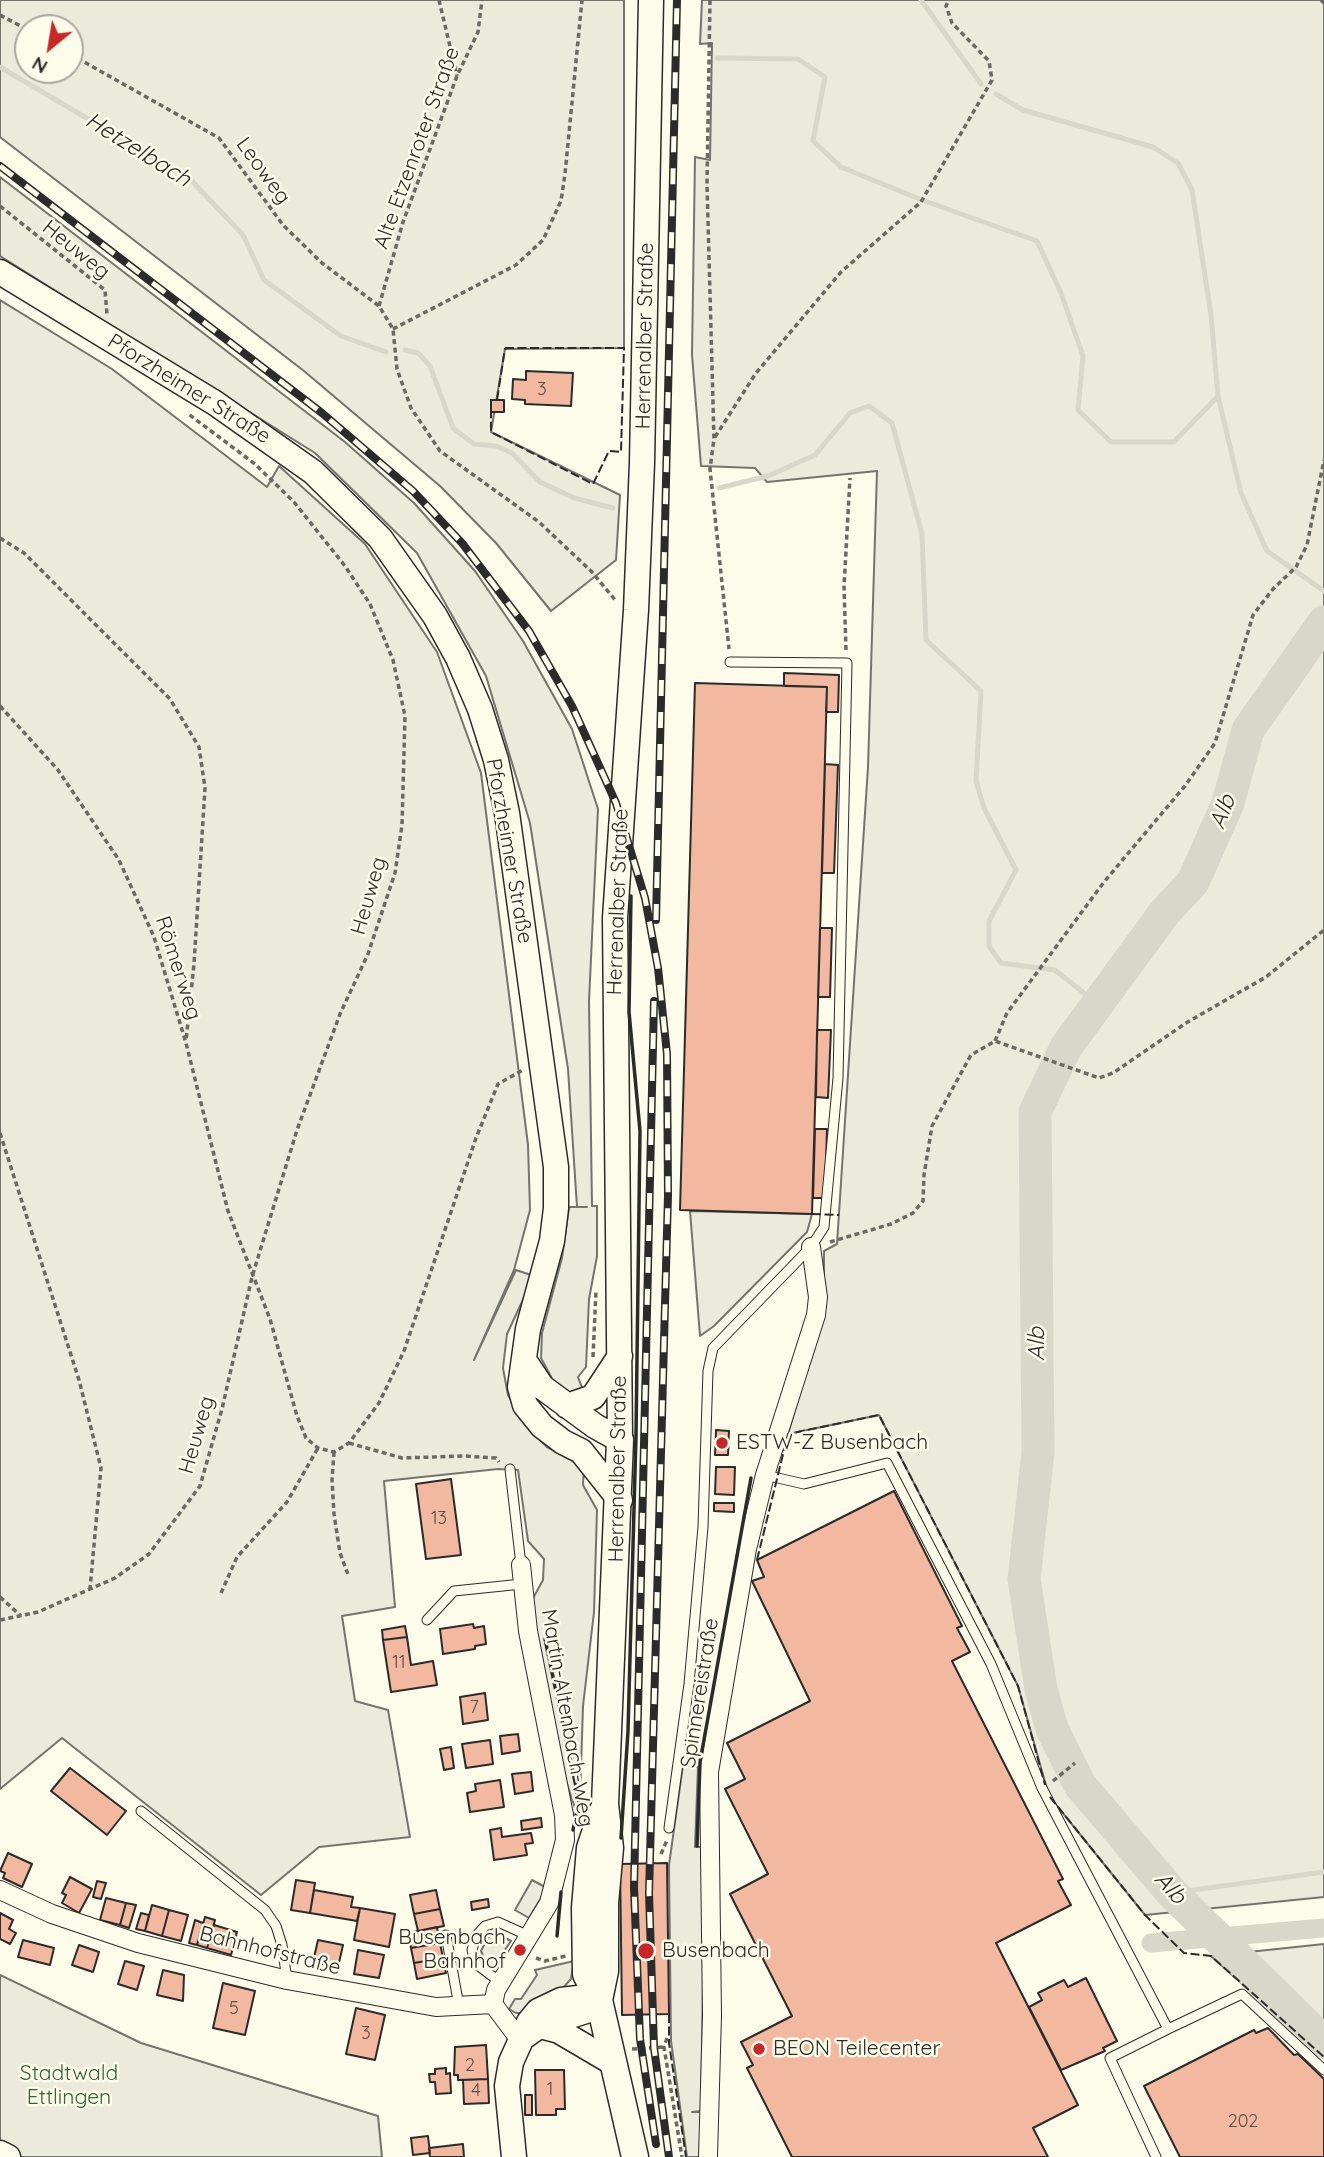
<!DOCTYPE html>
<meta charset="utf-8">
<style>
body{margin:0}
#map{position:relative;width:1324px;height:2157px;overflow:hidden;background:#fdfbea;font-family:Quicksand,sans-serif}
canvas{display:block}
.north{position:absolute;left:14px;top:14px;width:70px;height:70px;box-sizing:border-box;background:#fdfbea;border:2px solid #a9a89e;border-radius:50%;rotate:210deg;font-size:19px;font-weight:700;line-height:28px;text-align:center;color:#2b2b2b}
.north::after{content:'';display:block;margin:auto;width:24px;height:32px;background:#c62828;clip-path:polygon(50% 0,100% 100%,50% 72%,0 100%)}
</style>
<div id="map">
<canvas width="1324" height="2157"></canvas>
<div class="north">N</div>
</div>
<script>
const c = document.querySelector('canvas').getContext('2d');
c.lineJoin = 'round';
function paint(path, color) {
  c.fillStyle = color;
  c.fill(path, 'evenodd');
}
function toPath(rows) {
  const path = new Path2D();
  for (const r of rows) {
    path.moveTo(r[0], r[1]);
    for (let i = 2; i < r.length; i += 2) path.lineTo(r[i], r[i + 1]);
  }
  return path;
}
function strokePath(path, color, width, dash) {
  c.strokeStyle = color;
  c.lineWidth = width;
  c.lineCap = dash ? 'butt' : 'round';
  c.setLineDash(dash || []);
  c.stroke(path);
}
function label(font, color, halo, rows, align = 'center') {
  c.font = font + ' Quicksand,sans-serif';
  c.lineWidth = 5;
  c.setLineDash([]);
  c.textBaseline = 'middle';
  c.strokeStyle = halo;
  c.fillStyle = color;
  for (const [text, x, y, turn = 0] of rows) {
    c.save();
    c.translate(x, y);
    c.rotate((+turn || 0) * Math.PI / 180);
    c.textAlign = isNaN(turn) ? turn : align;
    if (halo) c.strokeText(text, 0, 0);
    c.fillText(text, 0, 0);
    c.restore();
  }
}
const green = toPath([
 [0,0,624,0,624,348,505,349,491,432,620,495,616,560,551,611,496,543,440,486,304,371,0,137,0,0],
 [28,28,70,28,70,70,28,70,28,28],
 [702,0,1324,0,1324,1897,1145,1915,1049,1796,1018,1686,879,1415,788,1434,824,1310,824,1251,837,1244,868,767,877,471,767,482,755,468,701,466,692,355,695,157,710,160,712,43,700,44,702,0],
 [0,177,345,442,414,503,475,571,523,641,572,729,598,809,589,1001,592,1206,597,1206,597,1256,589,1299,586,1367,578,1377,584,1393,570,1394,556,1386,541,1358,542,1333,562,1258,569,1207,587,1207,577,1207,568,1069,530,823,486,676,417,553,315,453,0,256,0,177],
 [0,300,112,369,267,487,279,466,365,544,437,652,481,773,528,1145,530,1210,514,1270,474,1360,516,1270,534,1276,507,1334,503,1368,508,1395,524,1423,547,1447,584,1467,583,1485,597,1510,594,1612,583,1706,580,1799,576,1811,562,1769,531,1602,543,1580,544,1559,528,1541,518,1470,498,1469,384,1481,395,1607,342,1616,355,1701,388,1710,410,1837,319,1847,261,1895,62,1738,0,1789,0,300],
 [683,1765,698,1767,695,1847,705,1847,701,2111,692,2112,702,2112,701,2157,687,2157,671,2041,669,1865,683,1765],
 [496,1933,511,1941,494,1966,486,1963,481,1951,488,1937,496,1933],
 [1324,1944,1324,2057,1211,1956,1324,1944],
 [574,1961,571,1979,562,1989,523,2013,516,2013,509,2009,515,1999,521,1999,537,1975,535,1970,574,1961],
 [0,1975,141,2043,378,2116,382,2157,0,2157,0,1975]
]);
paint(green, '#ecebdb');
strokePath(green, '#74746e', 2);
const parking = toPath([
 [690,1211,812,1214,807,1232,714,1326,700,1336,690,1211],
 [532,1880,547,1888,529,1918,515,1910,532,1880]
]);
paint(parking, '#eceadb');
strokePath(parking, '#74746e', 2);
strokePath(toPath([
 [921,0,981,84],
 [717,58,798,59,825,77,813,141,841,167,922,200,1037,241,1061,293,1083,356,1078,410,1111,442,1174,442,1218,396],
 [0,67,190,179,243,235,264,280,341,336,386,352],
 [996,94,1023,110,1153,147,1178,163,1192,190,1211,315,1218,396,1241,493,1267,551,1324,591],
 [405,350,418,353,430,366,453,428,474,444,496,446,512,453,540,482,574,498,613,508],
 [719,488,768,476,815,455,850,413,869,406,892,423,922,534,926,640,981,691,976,781,984,808,1016,870,989,921,989,946,1001,963,1055,970,1098,1004],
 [1319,631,1324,636],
 [1172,1893,1324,1872]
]), '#d8d7c9', 5);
strokePath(toPath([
 [1151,1943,1324,1928]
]), '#d8d7c9', 19);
strokePath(toPath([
 [1324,622,1248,730,1228,803,1193,882,1165,912,1066,1047,1035,1112,1038,1452,1024,1579,1041,1689,1052,1729,1080,1785,1172,1893,1324,2042]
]), '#d8d7c9', 33);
const building = toPath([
 [526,371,573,373,571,406,525,404,525,400,512,399,513,379,526,380,526,371],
 [491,400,504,400,504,412,491,412,491,400],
 [784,673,839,675,838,712,826,712,827,687,784,686,784,673],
 [695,683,827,687,812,1214,680,1210,695,683],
 [825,764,838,765,834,873,822,873,825,764],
 [820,928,832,928,830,997,818,997,820,928],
 [817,1030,831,1030,828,1098,816,1097,817,1030],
 [815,1129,827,1129,825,1198,813,1198,815,1129],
 [716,1430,729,1431,728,1455,715,1455,716,1430],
 [716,1467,735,1467,734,1495,715,1494,716,1467],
 [451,1479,461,1555,426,1559,416,1484,451,1479],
 [894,1491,962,1626,957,1628,970,1652,952,1661,1063,1879,1058,1881,1071,1905,996,1943,1078,2105,1033,2128,1048,2157,792,2157,747,2068,753,2065,741,2042,792,2016,730,1894,768,1874,725,1789,745,1779,727,1743,810,1701,752,1581,764,1577,757,1560,894,1491],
 [714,1503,734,1503,734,1512,714,1511,714,1503],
 [473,1624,474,1628,484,1626,486,1644,475,1646,475,1649,443,1654,440,1629,473,1624],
 [405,1626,407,1637,383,1640,382,1630,405,1626],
 [407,1637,411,1665,433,1661,437,1685,391,1692,383,1640,407,1637],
 [485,1693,488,1720,463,1724,460,1697,485,1693],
 [518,1734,520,1751,502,1754,500,1736,518,1734],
 [490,1740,493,1764,466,1768,462,1744,490,1740],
 [451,1747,454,1768,444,1770,440,1749,451,1747],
 [70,1768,126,1811,107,1835,51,1791,70,1768],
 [531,1772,533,1791,515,1794,512,1774,531,1772],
 [500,1780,504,1807,470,1812,467,1793,476,1791,475,1784,500,1780],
 [541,1818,542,1827,522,1830,521,1821,541,1818],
 [501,1828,502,1837,531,1833,533,1843,525,1844,527,1855,494,1860,490,1830,501,1828],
 [8,1853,32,1864,22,1887,3,1878,5,1873,0,1871,8,1853],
 [667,1863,669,2014,622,2015,620,1864,667,1863],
 [70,1877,92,1889,79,1913,62,1903,66,1895,62,1893,70,1877],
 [296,1880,315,1883,310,1913,291,1910,296,1880],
 [97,1881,106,1883,101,1899,93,1897,97,1881],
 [314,1890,353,1897,351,1907,360,1908,357,1921,310,1913,314,1890],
 [436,1890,440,1909,414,1914,410,1895,436,1890],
 [106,1898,126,1903,120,1925,100,1920,106,1898],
 [488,1899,489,1907,472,1910,471,1902,488,1899],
 [126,1903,136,1905,129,1928,120,1925,126,1903],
 [152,1905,169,1910,162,1936,145,1931,152,1905],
 [360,1908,395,1914,389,1947,354,1940,360,1908],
 [440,1909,444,1926,418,1931,414,1914,440,1909],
 [169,1910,188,1915,181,1941,162,1936,169,1910],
 [0,1913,13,1920,9,1929,16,1933,10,1944,0,1939,0,1913],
 [141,1913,149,1915,145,1931,136,1929,141,1913],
 [205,1917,215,1920,207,1948,197,1945,205,1917],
 [195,1920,203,1923,197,1945,189,1943,195,1920],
 [214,1925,237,1932,231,1955,207,1948,214,1925],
 [437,1927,440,1943,411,1948,408,1933,437,1927],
 [23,1940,54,1948,50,1965,18,1957,23,1940],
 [318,1940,343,1945,338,1967,313,1962,318,1940],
 [440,1943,443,1958,414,1963,411,1948,440,1943],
 [79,1945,99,1952,93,1972,72,1965,79,1945],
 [358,1950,384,1955,379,1978,354,1974,358,1950],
 [443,1958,446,1973,417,1979,414,1963,443,1958],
 [125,1961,144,1966,137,1990,118,1984,125,1961],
 [163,1970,184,1975,183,2001,157,1995,163,1970],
 [1086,1978,1117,2041,1103,2048,1105,2051,1061,2070,1029,2007,1042,2000,1038,1993,1064,1980,1068,1987,1086,1978],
 [223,1983,255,1991,245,2035,213,2028,223,1983],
 [356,2008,385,2015,375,2060,346,2054,356,2008],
 [1268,2028,1294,2055,1298,2054,1324,2079,1324,2157,1180,2157,1144,2086,1254,2030,1256,2033,1268,2028],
 [486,2045,488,2079,458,2080,458,2075,454,2075,455,2047,486,2045],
 [446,2068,446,2074,450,2073,451,2093,436,2094,435,2082,430,2082,429,2074,435,2074,435,2069,446,2068],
 [535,2070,564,2070,565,2109,556,2109,556,2115,536,2115,535,2070],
 [488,2079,489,2103,464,2104,463,2080,488,2079],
 [525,2095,532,2095,532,2115,525,2115,525,2095],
 [428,2136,430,2153,413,2155,411,2138,428,2136],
 [463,2144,464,2157,430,2157,429,2148,463,2144]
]);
paint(building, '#f2b8a0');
strokePath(building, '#2b2b2b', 2);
const service = toPath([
 [510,1469,521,1565],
 [765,1475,804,1484,887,1463,991,1664,1042,1788,1168,2029,1110,2058,1156,2157],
 [427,1620,454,1591,522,1584],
 [141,1811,265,1910,276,1926,282,1945,287,1980],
 [669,1828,689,1684,703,1527,708,1371,713,1348,811,1247,824,1227,838,1078,847,663,730,662],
 [446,1935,459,2006],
 [500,1982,475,1963,472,1950,476,1936,485,1926,498,1922,529,1936],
 [1168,2029,1242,1994,1324,2070]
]);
const minor = toPath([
 [0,1890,52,1914,138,1943,287,1980,436,2007,493,2004],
 [493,2004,496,1990,549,1903,565,1840,564,1815,528,1631,521,1565],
 [493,2004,520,2040],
 [708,2157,712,2015,709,1772,747,1549,765,1475,816,1315,818,1297,811,1247]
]);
const secondary = toPath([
 [0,272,215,403,313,472,380,538,435,616,458,658,480,709,496,760,507,813,556,1167,556,1208,552,1241,528,1329,520,1387,525,1405,542,1426,563,1442,581,1451,620,1500],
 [524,1360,542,1387,595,1426,620,1440],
 [567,1406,593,1397,620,1356],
 [620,1440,615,918,636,610,642,463,651,0],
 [540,2026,559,2031,610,2061],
 [525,2036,539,2026,586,2011,599,2000],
 [0,2153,8,2157],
 [514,2157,507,2086,511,2062,529,2022,538,2011,561,2000,578,1998,599,2000]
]);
const primary = toPath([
 [602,1812,590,1848,585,1908,586,1974,599,2000,635,2157],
 [599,2000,605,1971,605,1903,610,1848,605,1804,620,1440]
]);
strokePath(service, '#2b2b2b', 11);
strokePath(minor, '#2b2b2b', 20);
strokePath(secondary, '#2b2b2b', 27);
strokePath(primary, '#2b2b2b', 29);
strokePath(toPath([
 [439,0,457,76],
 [710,0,707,184,714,439,710,469,729,649],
 [1321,0,1324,3],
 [0,15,28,30],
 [70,54,219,138,283,225,322,263,379,306,393,329,397,369,411,408,440,451,539,522,591,571,616,601],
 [0,206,105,290,107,315],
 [379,306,403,222,457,76,478,32,482,0],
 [393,329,516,265,543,240,561,201,565,174,582,0],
 [715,437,756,373,841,272,921,202,992,80,989,61,952,23,946,6,949,0],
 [0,538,24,553,170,699,199,747,205,788,194,964,186,1041],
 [846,650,844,587,850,478],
 [0,706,58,770,119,860,154,937,186,1043,228,1211,270,1319,297,1416,306,1438,318,1448,334,1452,349,1443,379,1403,404,1351,476,1138,498,1084,523,1070],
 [995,1041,1007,1013,1104,882,1185,786,1215,743,1253,615,1273,589,1296,567,1307,545,1324,460],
 [0,1133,79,1380,101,1468,90,1589],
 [830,1242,891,1224,913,1213,923,1201,924,1175,932,1126,971,1055,995,1041,1099,1078,1113,1073,1186,1023,1266,977,1324,930],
 [593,1357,596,1291],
 [349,1443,402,1458,464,1456,496,1458,499,1462],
 [334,1452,332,1480,334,1514,340,1553,349,1577],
 [221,1593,237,1557,287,1502,318,1448],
 [0,1597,21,1616],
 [0,1620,38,1612,115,1578,149,1554,200,1486,222,1409,252,1277,297,1130,340,1014,368,954,395,873,402,825,405,716,393,660,370,604,345,566,294,502,255,464,187,413],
 [1053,1781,1075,1763],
 [661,1854,667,1840],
 [536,1958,545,1961,566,1956],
 [667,2038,664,2047,682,2157],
 [632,2049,664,2047]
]), '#6a6964', 3.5, [5, 3.5]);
strokePath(service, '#fdfbea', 9);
strokePath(minor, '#fdfbea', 18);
strokePath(secondary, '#fdfbea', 24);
strokePath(primary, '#fdfbea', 26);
const rail = toPath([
 [0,166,322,413,413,491,462,543,529,631,572,706,616,803,645,898,658,968,667,1054,668,1195,649,1893,654,2048,669,2157],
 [656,920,677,0],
 [654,1001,634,1887,640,2039,656,2144]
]);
strokePath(rail, '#2b2b2b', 8);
strokePath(rail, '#fdfbea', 5, [16]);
strokePath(toPath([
 [505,348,624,348,621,452,609,451,593,484,491,432,491,400,497,400,505,348],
 [812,1214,839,1215],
 [757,1560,788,1434,879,1415,1018,1686,1045,1785],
 [1050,1797,1145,1915,1184,1953,1211,1956,1324,2057],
 [669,2014,669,2043,686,2157]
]), '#2b2b2b', 2, [9, 3.5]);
strokePath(toPath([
 [556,1638,545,1639,579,1801,573,1830],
 [621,1838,628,1731,636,1435,640,1131,629,1012,631,896],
 [697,1846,700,1762,751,1478],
 [557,1936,561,1892]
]), '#2b2b2b', 3.5);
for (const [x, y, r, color] of [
 [722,1443,7,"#c62828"],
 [520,1950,7,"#c62828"],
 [646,1951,9,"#c62828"],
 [759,2049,7,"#c62828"]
]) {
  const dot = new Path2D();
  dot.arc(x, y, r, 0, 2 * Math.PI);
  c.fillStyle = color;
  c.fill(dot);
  strokePath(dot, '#fdfbea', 2.5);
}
label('18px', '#5d4e48', null, [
 ["3",542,390],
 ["13",439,1519],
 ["11",399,1663],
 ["7",474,1708],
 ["5",234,2009],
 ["3",366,2034],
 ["2",470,2066],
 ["1",550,2090],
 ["4",476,2091],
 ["202",1243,2122]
]);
label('21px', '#2b2b2b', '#fdfbea', [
 ["Alte Etzenroter Straße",417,148,-70],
 ["Leoweg",263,171,54],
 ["Heuweg",76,250,39],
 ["Herrenalber Straße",645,336,-89],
 ["Pforzheimer Straße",189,389,32],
 ["Pforzheimer Straße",509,851,80],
 ["Heuweg",369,896,-74],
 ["Herrenalber Straße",618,902,-88],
 ["Römerweg",178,968,72],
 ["Heuweg",197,1435,-74],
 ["Herrenalber Straße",618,1469,-89],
 ["Spinnereistraße",700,1693,-81],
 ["Martin-Altenbach-Weg",567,1718,80],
 ["Bahnhofstraße",270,1951,14]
]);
label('21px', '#2b2b2b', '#fdfbea', [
 ["ESTW-Z Busenbach",736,1443],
 ["Busenbach",506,1938,"right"],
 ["Bahnhof",506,1962,"right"],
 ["Busenbach",662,1951],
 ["BEON Teilecenter",773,2049]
], 'left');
label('21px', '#34623c', '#fdfbea', [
 ["Stadtwald",69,2074],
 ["Ettlingen",69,2098]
]);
label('italic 23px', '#2b2b2b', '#fdfbea', [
 ["Hetzelbach",138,150,32],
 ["Alb",1223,812,-69],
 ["Alb",1037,1344,-90],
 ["Alb",1170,1888,48]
]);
</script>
